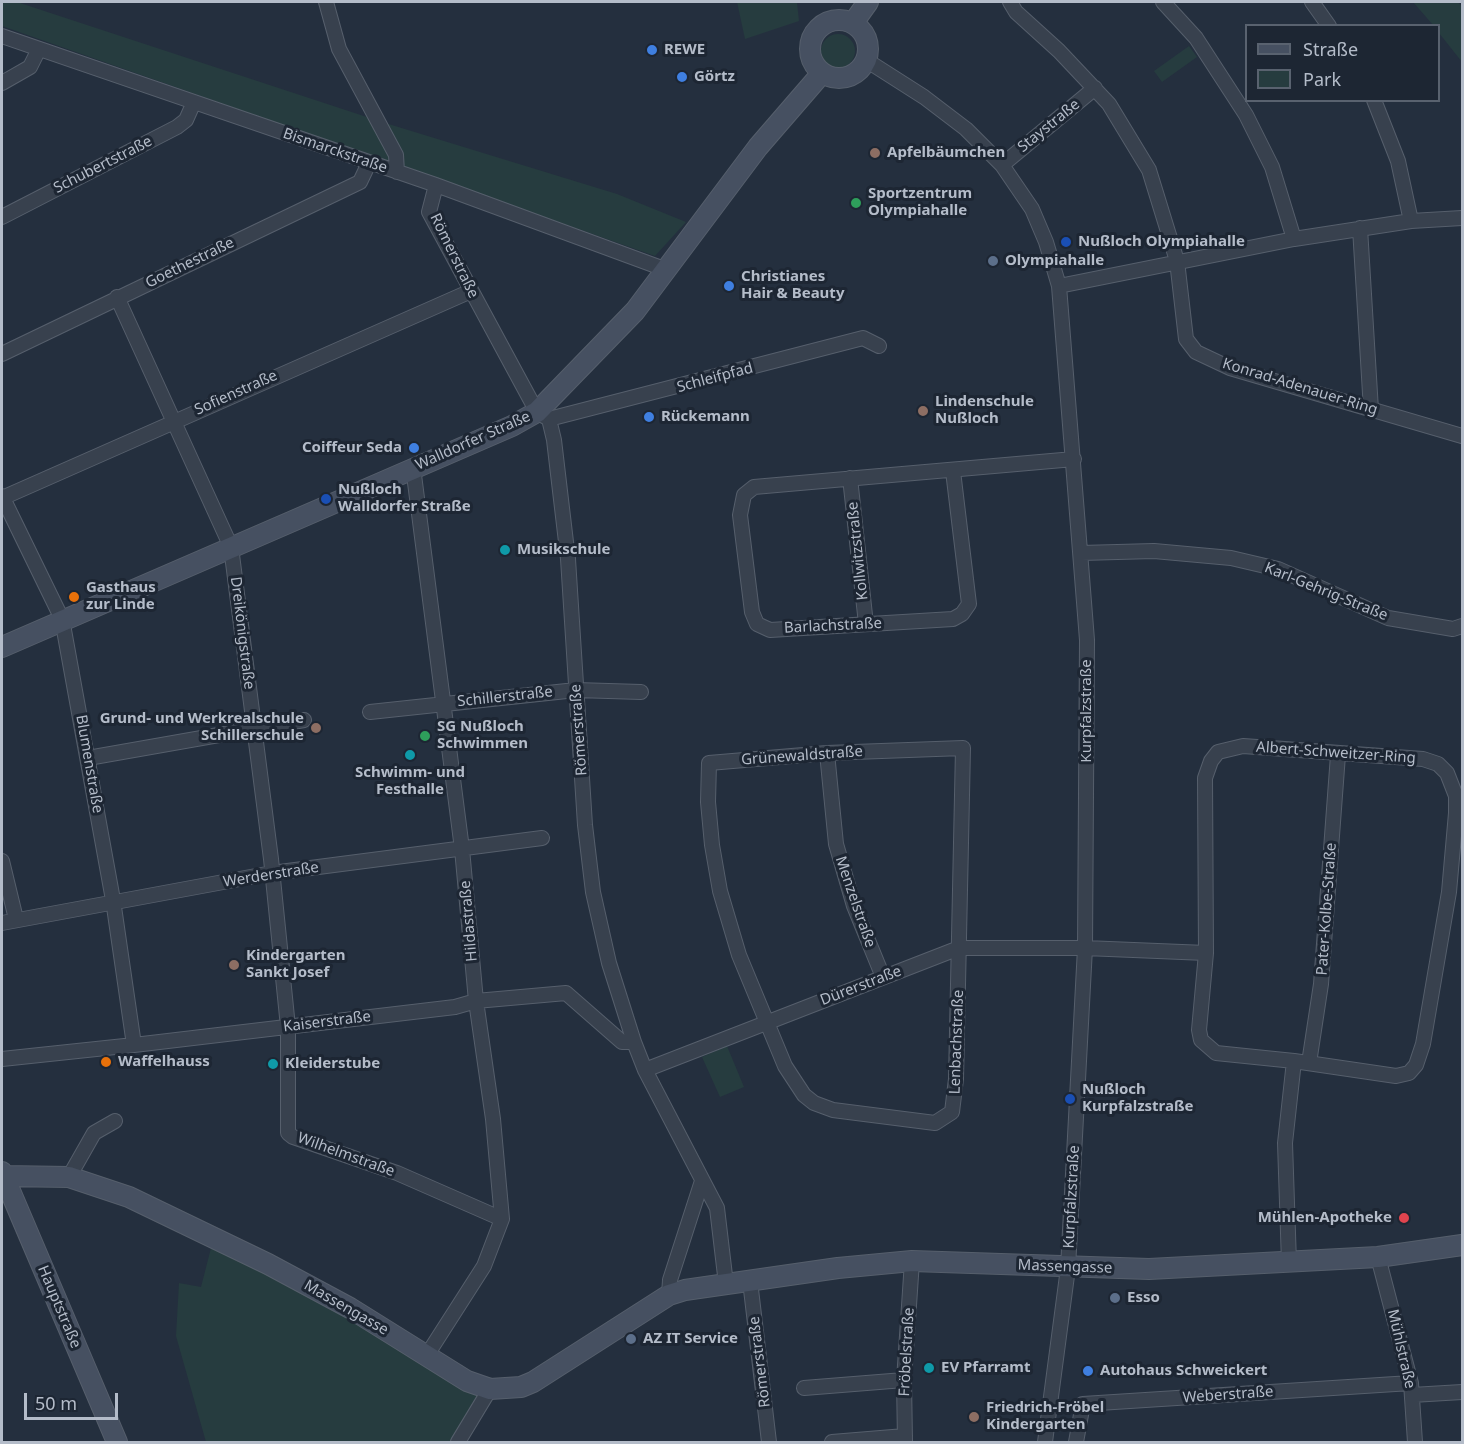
<!DOCTYPE html>
<meta charset="utf-8">
<style>
body{margin:0}
#map{position:relative;width:1464px;height:1444px;overflow:hidden;background:#242f3e;font-family:"Noto Sans",sans-serif}
canvas{display:block}
.frame{position:absolute;inset:0;border:3px solid #b4bcc9;pointer-events:none}
.legend{position:absolute;left:1245px;top:24px;width:195px;height:78px;box-sizing:border-box;background:#1d2633;border:2px solid #59626f;margin:0;padding:8px 10px;list-style:none;font-size:18px;color:#b4bcc9}
.legend li{display:flex;align-items:center;gap:12px;height:30px}
.legend b{width:30px;border:2px solid #59626f}
.scale{position:absolute;left:24px;top:1393px;width:94px;height:27px;box-sizing:border-box;border:3px solid #b4bcc9;border-top:0;padding-left:8px;font-size:18px;line-height:21px;white-space:nowrap;color:#b4bcc9;-webkit-text-stroke:4px #1d2633;paint-order:stroke}
</style>
<div id="map">
<canvas width="1464" height="1444"></canvas>
<div class="frame"></div>
<ul class="legend">
<li><b style="height:8px;background:#465061"></b>Straße</li>
<li><b style="height:16px;background:#263c3f"></b>Park</li>
</ul>
<div class="scale">50 m</div>
</div>
<script>
const c = document.querySelector('canvas').getContext('2d');
c.lineJoin = 'round';
function paint(path, color) {
  c.fillStyle = color;
  c.fill(path, 'evenodd');
}
function toPath(rows) {
  const path = new Path2D();
  for (const r of rows) {
    if (r.length === 3) {
      path.moveTo(r[0] + r[2], r[1]);
      path.arc(r[0], r[1], r[2], 0, 2 * Math.PI);
      continue;
    }
    path.moveTo(r[0], r[1]);
    for (let i = 2; i < r.length; i += 2) path.lineTo(r[i], r[i + 1]);
  }
  return path;
}
function strokePath(path, color, width, dash) {
  c.strokeStyle = color;
  c.lineWidth = width;
  c.lineCap = dash ? 'butt' : 'round';
  c.setLineDash(dash || []);
  c.stroke(path);
}
function label(font, color, halo, rows, align = 'center') {
  c.font = font + ' "Noto Sans",sans-serif';
  c.lineWidth = 6;
  c.setLineDash([]);
  c.textBaseline = 'middle';
  c.strokeStyle = halo;
  c.fillStyle = color;
  for (const [text, x, y, turn = 0] of rows) {
    c.save();
    c.translate(x, y);
    c.rotate((+turn || 0) * Math.PI / 180);
    c.textAlign = isNaN(turn) ? turn : align;
    if (halo) c.strokeText(text, 0, 0);
    c.fillText(text, 0, 0);
    c.restore();
  }
}
paint(toPath([
 [2,2,17,2,382,122,617,194,686,222,655,256,2,26],
 [737,2,797,2,799,21,745,39],
 [1413,2,1458,2,1462,7,1462,62,1439,33,1438,26,1433,25],
 [838,51,17],
 [1189,46,1197,57,1162,82,1154,71],
 [727,1046,744,1087,720,1097,702,1057],
 [211,1248,250,1262,328,1302,481,1395,452,1442,206,1442,176,1336,179,1283,201,1287]
]), '#263c3f');
const street = toPath([
 [326,2,339,49,396,155,397,172],
 [1010,2,1016,12,1059,51,1109,104,1149,170,1177,261,1186,339,1196,352,1230,368,1462,436],
 [1163,2,1196,38,1246,115,1272,167,1294,239],
 [1312,2,1329,26],
 [2,36,436,185,667,270],
 [866,60,924,97,966,129,1002,165,1032,209,1046,242,1059,286,1087,640,1085,948,1068,1268,1045,1442],
 [2,83,30,67,39,49],
 [1374,100,1398,161,1411,221],
 [1002,165,1095,88],
 [436,185,429,212,537,412,549,419,554,440,568,559,585,825,593,892,609,963,634,1042,645,1070,717,1208,726,1284],
 [2,217,177,127,186,120,194,102],
 [1360,228,1371,410],
 [1059,286,1294,239,1411,221,1462,218],
 [117,297,231,547,271,859,288,1027,288,1133,293,1137,397,1173,502,1219],
 [2,354,360,182,369,163],
 [549,419,863,338,879,346],
 [413,467,462,849,476,1001,493,1119,502,1219,484,1266,427,1355],
 [953,471,969,604,962,614,953,619,770,630,757,624,752,612,740,515,744,495,754,487,1074,459],
 [850,478,866,624],
 [2,496,62,619,113,900,134,1045],
 [2,498,471,291],
 [1081,553,1154,551,1231,558,1278,569,1388,618,1453,629,1462,626],
 [370,712,576,690,641,692],
 [963,748,956,1079,952,1112,935,1123,833,1110,814,1103,804,1095,785,1066,739,955,720,891,712,845,708,802,709,763,827,753,963,748],
 [827,753,836,844,854,906,883,977],
 [88,758,304,720],
 [2,861,16,919],
 [2,923,272,873,542,838],
 [2,1059,134,1045,455,1007,476,1001,566,993,622,1042,634,1042],
 [1309,1063,1321,984,1338,755],
 [645,1070,959,948,1085,948,1206,953,1205,778,1211,761,1218,752,1243,746,1423,759,1438,764,1447,773,1456,796,1456,813,1449,892,1423,1044,1416,1065,1409,1073,1396,1076,1294,1061,1216,1053,1201,1040,1199,1030,1206,953],
 [69,1177,94,1133,115,1121],
 [1378,1257,1411,1383,1415,1442],
 [1289,1263,1285,1143,1294,1061],
 [750,1281,769,1442],
 [669,1295,670,1280,702,1181],
 [804,1388,904,1380],
 [1412,1395,1462,1392],
 [458,1442,490,1389],
 [832,1442,905,1436],
 [905,1442,904,1380,912,1261],
 [1076,1442,1083,1404,1411,1383]
]);
const secondary = toPath([
 [839,49,29],
 [853,23,868,2],
 [2,647,512,426,537,412,635,311,758,147,822,73],
 [2,1172,117,1442],
 [4,1176,69,1177,129,1197,268,1264,350,1308,467,1381,490,1389,521,1387,533,1382,669,1295,685,1290,838,1268,912,1261,1149,1269,1378,1257,1462,1245]
]);
strokePath(street, '#565f6c', 16);
strokePath(secondary, '#565f6c', 22);
strokePath(street, '#38414e', 14);
strokePath(secondary, '#465061', 20);
for (const [x, y, r, color] of [
 [652,50,6,"#3f7fe0"],
 [682,77,6,"#3f7fe0"],
 [875,153,6,"#8d6e63"],
 [856,203,6,"#2e9e5b"],
 [1066,242,6,"#1a4fb4"],
 [993,261,6,"#5c6f8a"],
 [729,286,6,"#3f7fe0"],
 [923,411,6,"#8d6e63"],
 [649,417,6,"#3f7fe0"],
 [414,448,6,"#3f7fe0"],
 [326,499,6,"#1a4fb4"],
 [505,550,6,"#0f9aa8"],
 [74,597,6,"#e8710a"],
 [316,728,6,"#8d6e63"],
 [425,736,6,"#2e9e5b"],
 [410,755,6,"#0f9aa8"],
 [234,965,6,"#8d6e63"],
 [106,1062,6,"#e8710a"],
 [273,1064,6,"#0f9aa8"],
 [1070,1099,6,"#1a4fb4"],
 [1404,1218,6,"#e0444e"],
 [1115,1298,6,"#5c6f8a"],
 [631,1339,6,"#5c6f8a"],
 [929,1368,6,"#0f9aa8"],
 [1088,1371,6,"#3f7fe0"],
 [974,1417,6,"#8d6e63"]
]) {
  const dot = new Path2D();
  dot.arc(x, y, r, 0, 2 * Math.PI);
  c.fillStyle = color;
  c.fill(dot);
  strokePath(dot, '#1d2633', 2);
}
label('bold 15px', '#b4bcc9', '#1d2633', [
 ["REWE",664,50],
 ["Görtz",694,77],
 ["Apfelbäumchen",887,153],
 ["Sportzentrum",868,194],
 ["Olympiahalle",868,211],
 ["Nußloch Olympiahalle",1078,242],
 ["Olympiahalle",1005,261],
 ["Christianes",741,277],
 ["Hair & Beauty",741,294],
 ["Lindenschule",935,402],
 ["Nußloch",935,419],
 ["Rückemann",661,417],
 ["Coiffeur Seda",402,448,"right"],
 ["Nußloch",338,490],
 ["Walldorfer Straße",338,507],
 ["Musikschule",517,550],
 ["Gasthaus",86,588],
 ["zur Linde",86,605],
 ["Grund- und Werkrealschule",304,719,"right"],
 ["Schillerschule",304,736,"right"],
 ["SG Nußloch",437,727],
 ["Schwimmen",437,744],
 ["Schwimm- und",410,773,"center"],
 ["Festhalle",410,790,"center"],
 ["Kindergarten",246,956],
 ["Sankt Josef",246,973],
 ["Waffelhauss",118,1062],
 ["Kleiderstube",285,1064],
 ["Nußloch",1082,1090],
 ["Kurpfalzstraße",1082,1107],
 ["Mühlen-Apotheke",1392,1218,"right"],
 ["Esso",1127,1298],
 ["AZ IT Service",643,1339],
 ["EV Pfarramt",941,1368],
 ["Autohaus Schweickert",1100,1371],
 ["Friedrich-Fröbel",986,1408],
 ["Kindergarten",986,1425]
], 'left');
label('15px', '#b4bcc9', '#1d2633', [
 ["Staystraße",1049,126,-39],
 ["Bismarckstraße",335,151,19],
 ["Schubertstraße",103,165,-27],
 ["Römerstraße",454,256,64],
 ["Goethestraße",190,263,-26],
 ["Schleifpfad",715,378,-15],
 ["Konrad-Adenauer-Ring",1300,387,17],
 ["Sofienstraße",236,393,-24],
 ["Walldorfer Straße",473,441,-24],
 ["Kollwitzstraße",858,551,-96],
 ["Karl-Gehrig-Straße",1326,592,22],
 ["Barlachstraße",833,626,-3],
 ["Dreikönigstraße",242,633,83],
 ["Schillerstraße",505,697,-6],
 ["Kurpfalzstraße",1087,711,-90],
 ["Römerstraße",579,730,-94],
 ["Albert-Schweitzer-Ring",1336,753,4],
 ["Grünewaldstraße",802,756,-4],
 ["Blumenstraße",89,764,80],
 ["Werderstraße",271,875,-9],
 ["Menzelstraße",855,902,71],
 ["Pater-Kolbe-Straße",1327,909,-86],
 ["Hildastraße",469,921,-95],
 ["Dürerstraße",861,986,-21],
 ["Kaiserstraße",327,1022,-7],
 ["Lenbachstraße",957,1042,-88],
 ["Wilhelmstraße",346,1155,20],
 ["Kurpfalzstraße",1072,1197,-87],
 ["Massengasse",1065,1267,2],
 ["Hauptstraße",59,1307,67],
 ["Massengasse",346,1308,30],
 ["Mühlstraße",1401,1349,77],
 ["Fröbelstraße",907,1352,-87],
 ["Römerstraße",760,1362,-97],
 ["Weberstraße",1228,1395,-4]
]);
</script>
